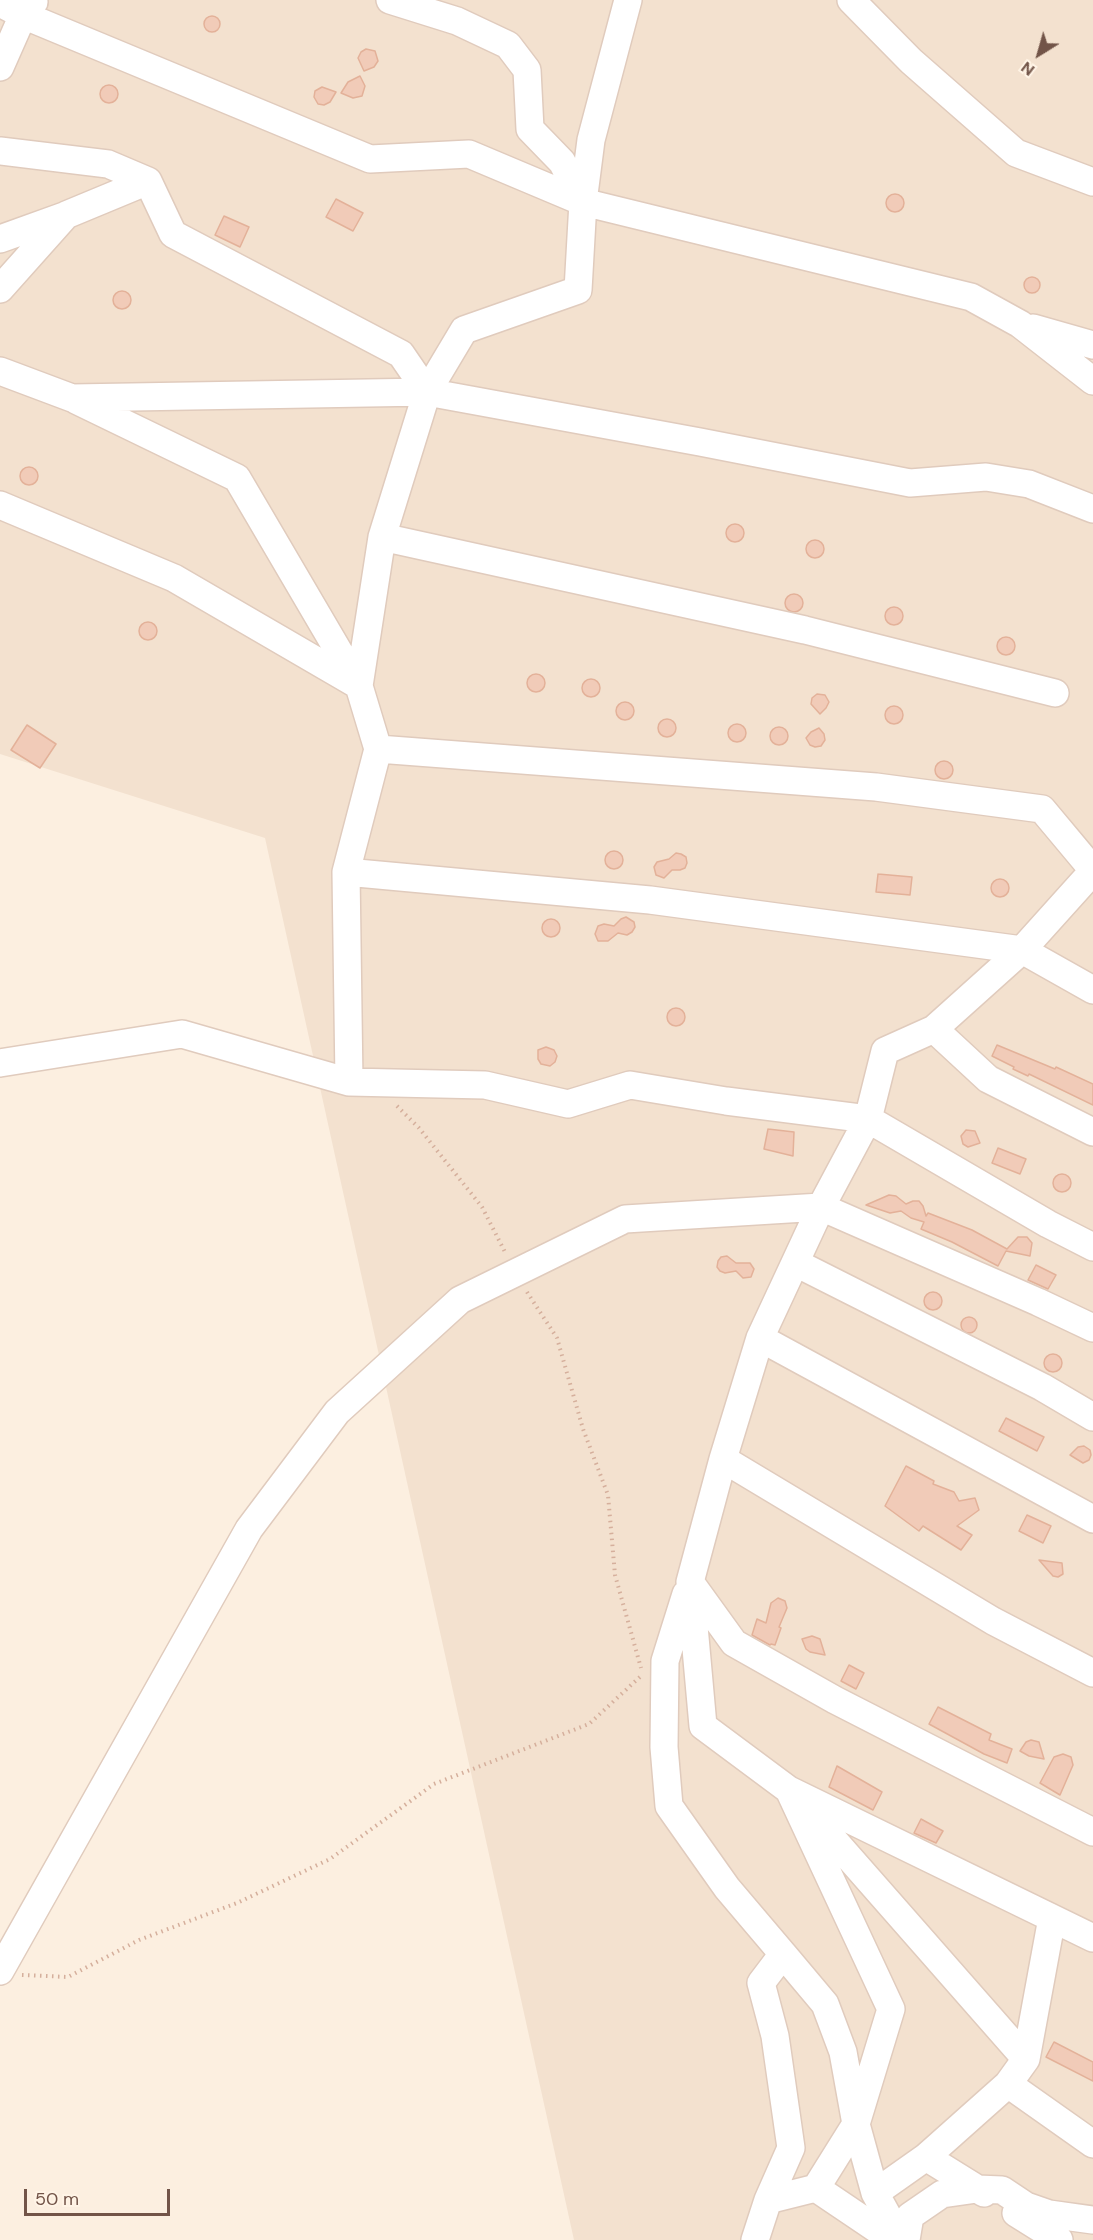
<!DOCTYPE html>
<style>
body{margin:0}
#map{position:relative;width:1093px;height:2240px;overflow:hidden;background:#fcefe0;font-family:"DM Sans",sans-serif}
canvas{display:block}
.north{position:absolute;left:1009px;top:24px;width:60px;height:60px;-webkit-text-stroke:4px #fff4e6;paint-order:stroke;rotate:217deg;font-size:16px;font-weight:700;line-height:24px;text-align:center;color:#725448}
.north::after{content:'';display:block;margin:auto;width:21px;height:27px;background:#725448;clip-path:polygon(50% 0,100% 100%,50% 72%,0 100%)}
.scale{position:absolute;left:24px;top:2189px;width:146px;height:27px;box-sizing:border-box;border:3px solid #725448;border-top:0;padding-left:8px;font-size:18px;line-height:21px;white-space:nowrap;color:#725448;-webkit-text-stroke:4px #fff4e6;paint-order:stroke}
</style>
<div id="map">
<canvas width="1093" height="2240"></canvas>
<div class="north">N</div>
<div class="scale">50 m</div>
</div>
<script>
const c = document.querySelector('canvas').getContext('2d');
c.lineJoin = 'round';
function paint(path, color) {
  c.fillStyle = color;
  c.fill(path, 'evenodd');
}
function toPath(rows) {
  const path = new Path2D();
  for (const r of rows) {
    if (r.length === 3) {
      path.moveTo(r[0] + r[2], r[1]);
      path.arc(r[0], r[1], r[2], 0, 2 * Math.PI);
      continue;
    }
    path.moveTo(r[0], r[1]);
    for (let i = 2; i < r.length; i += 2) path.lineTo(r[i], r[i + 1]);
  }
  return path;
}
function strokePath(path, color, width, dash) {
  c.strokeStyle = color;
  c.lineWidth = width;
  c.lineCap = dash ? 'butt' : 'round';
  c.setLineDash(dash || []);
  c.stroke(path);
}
paint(toPath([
 [0,0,1093,0,1093,2240,574,2240,265,838,0,754]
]), '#f3e1cf');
const building = toPath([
 [212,24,8],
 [366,49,375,51,378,61,374,67,364,71,358,58,361,52,366,49],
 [360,76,365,86,362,96,353,98,341,93,348,82,360,76],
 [109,94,9],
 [322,87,336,92,330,102,324,105,318,104,314,97,315,91,322,87],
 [895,203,9],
 [336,199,363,213,353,231,326,217,336,199],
 [224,216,249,227,240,247,215,235,224,216],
 [1032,285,8],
 [122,300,9],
 [29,476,9],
 [735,533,9],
 [815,549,9],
 [794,603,9],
 [894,616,9],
 [148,631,9],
 [1006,646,9],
 [536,683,9],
 [591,688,9],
 [817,694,825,695,829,702,826,708,820,714,811,704,812,698,817,694],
 [625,711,9],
 [894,715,9],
 [667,728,9],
 [737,733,9],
 [27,725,56,744,40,768,11,750,27,725],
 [779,736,9],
 [819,728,824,734,825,740,821,746,815,747,810,745,806,738,811,732,819,728],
 [944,770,9],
 [614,860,9],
 [676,853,681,854,686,857,687,863,685,868,680,870,672,870,664,878,656,875,654,867,657,862,669,859,676,853],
 [878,874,912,877,910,895,876,892,878,874],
 [1000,888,9],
 [626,917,634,922,635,927,632,932,627,935,618,933,608,941,598,941,595,934,598,926,604,924,614,926,621,919,626,917],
 [551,928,9],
 [676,1017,9],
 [997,1045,1055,1069,1056,1067,1093,1084,1093,1105,1029,1074,1028,1076,1013,1069,1014,1067,992,1056,997,1045],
 [546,1047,554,1050,557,1056,555,1062,550,1066,541,1064,538,1059,538,1050,546,1047],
 [768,1129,794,1132,793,1156,764,1149,768,1129],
 [966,1130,975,1131,980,1143,968,1147,963,1144,961,1136,966,1130],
 [998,1148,1026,1159,1020,1174,992,1163,998,1148],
 [1062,1183,9],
 [889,1195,896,1196,906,1204,913,1201,919,1201,923,1206,926,1216,928,1213,972,1230,1007,1249,1018,1237,1027,1237,1032,1243,1030,1256,1006,1251,998,1266,952,1242,921,1229,924,1222,911,1218,901,1211,890,1213,866,1205,889,1195],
 [727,1256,736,1263,750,1263,754,1269,751,1277,743,1278,736,1271,725,1273,720,1271,717,1267,718,1261,721,1257,727,1256],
 [1036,1265,1056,1275,1048,1289,1028,1280,1036,1265],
 [933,1301,9],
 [969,1325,8],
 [1053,1363,9],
 [1006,1418,1044,1437,1037,1451,999,1431,1006,1418],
 [1084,1446,1090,1450,1091,1455,1089,1460,1083,1463,1070,1455,1078,1447,1084,1446],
 [906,1466,934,1481,933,1484,954,1492,959,1501,975,1498,979,1510,957,1526,972,1535,961,1550,923,1526,919,1531,885,1506,906,1466],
 [1027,1515,1051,1526,1043,1543,1019,1531,1027,1515],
 [1039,1560,1062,1563,1063,1574,1058,1577,1053,1576,1039,1560],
 [778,1598,785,1601,787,1608,779,1627,781,1628,775,1645,771,1644,770,1645,752,1635,757,1619,766,1623,771,1603,778,1598],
 [812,1636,820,1639,825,1655,810,1652,806,1649,802,1639,812,1636],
 [849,1665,864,1673,856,1689,841,1681,849,1665],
 [938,1707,991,1734,989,1740,1012,1749,1007,1763,984,1754,929,1724,938,1707],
 [1031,1740,1039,1742,1044,1759,1029,1756,1020,1751,1026,1742,1031,1740],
 [1063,1754,1071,1757,1073,1765,1060,1795,1040,1783,1054,1757,1063,1754],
 [837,1766,882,1792,873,1810,829,1787,837,1766],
 [921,1819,943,1831,936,1843,914,1833,921,1819],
 [1054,2042,1093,2062,1093,2081,1046,2057,1054,2042]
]);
paint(building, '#f1cbb8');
strokePath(building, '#e3b199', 1.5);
const minor = toPath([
 [390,0,457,21,508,45,527,70,530,129,562,162,583,202],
 [851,0,911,61,1016,153,1093,182],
 [0,3,23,15,370,159,469,154,583,202,971,297,1020,324,1093,381],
 [0,67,23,15,34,2],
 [0,151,108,164,148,181,173,234,401,354,427,392,700,442,910,483,986,477,1029,484,1093,509],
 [0,239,64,216],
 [0,289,66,215,148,181],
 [1033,328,1093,345],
 [0,371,72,398,427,392,464,330,578,290,583,202,591,140,628,0],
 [427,392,382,537,359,686,378,749,346,872,349,1082,485,1085,568,1104,630,1085,726,1101,868,1119,1048,1224,1093,1247],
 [76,400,237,478,359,686],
 [0,505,174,578,358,685],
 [382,537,805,630,1055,693],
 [378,749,876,787,1042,809,1093,870],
 [1093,871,1022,950,934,1029,885,1051,868,1119,821,1207,760,1338,723,1459,690,1582,703,1726,789,1790,1093,1938],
 [346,872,650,900,1022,950,1093,990],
 [934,1029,988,1079,1093,1132],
 [0,1063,182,1034,349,1082],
 [796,1263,1042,1387,1093,1417],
 [760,1338,1093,1519],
 [723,1459,993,1621,1093,1673],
 [690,1582,734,1643,835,1700,1093,1832],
 [686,1594,665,1661,664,1747,669,1806,727,1888,783,1954,761,1983,775,2036,791,2148,768,2200,755,2240],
 [810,1813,1026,2059],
 [783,1954,825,2004,843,2052,856,2124,875,2193,901,2240],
 [0,1971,249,1529,337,1412,460,1300,625,1219,821,1207,1038,1302,1093,1328],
 [1008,2084,1093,2144],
 [926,2157,984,2193],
 [816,2188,893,2240],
 [875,2193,926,2157,1008,2084,1026,2059,1052,1918],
 [768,2200,816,2188,856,2124,891,2009,789,1790],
 [1016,2213,1059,2240],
 [906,2240,910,2216,942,2194,977,2189,1002,2190,1026,2206,1049,2214,1093,2220]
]);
strokePath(minor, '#e0cbbd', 30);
strokePath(toPath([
 [397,1106,419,1128,482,1207,506,1254],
 [527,1292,557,1338,583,1429,608,1495,615,1575,641,1668],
 [22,1975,68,1977,139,1940,237,1903,330,1859,434,1784,589,1724,642,1675]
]), '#d5af9c', 4, [1.5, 4.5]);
strokePath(minor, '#fff', 27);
</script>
